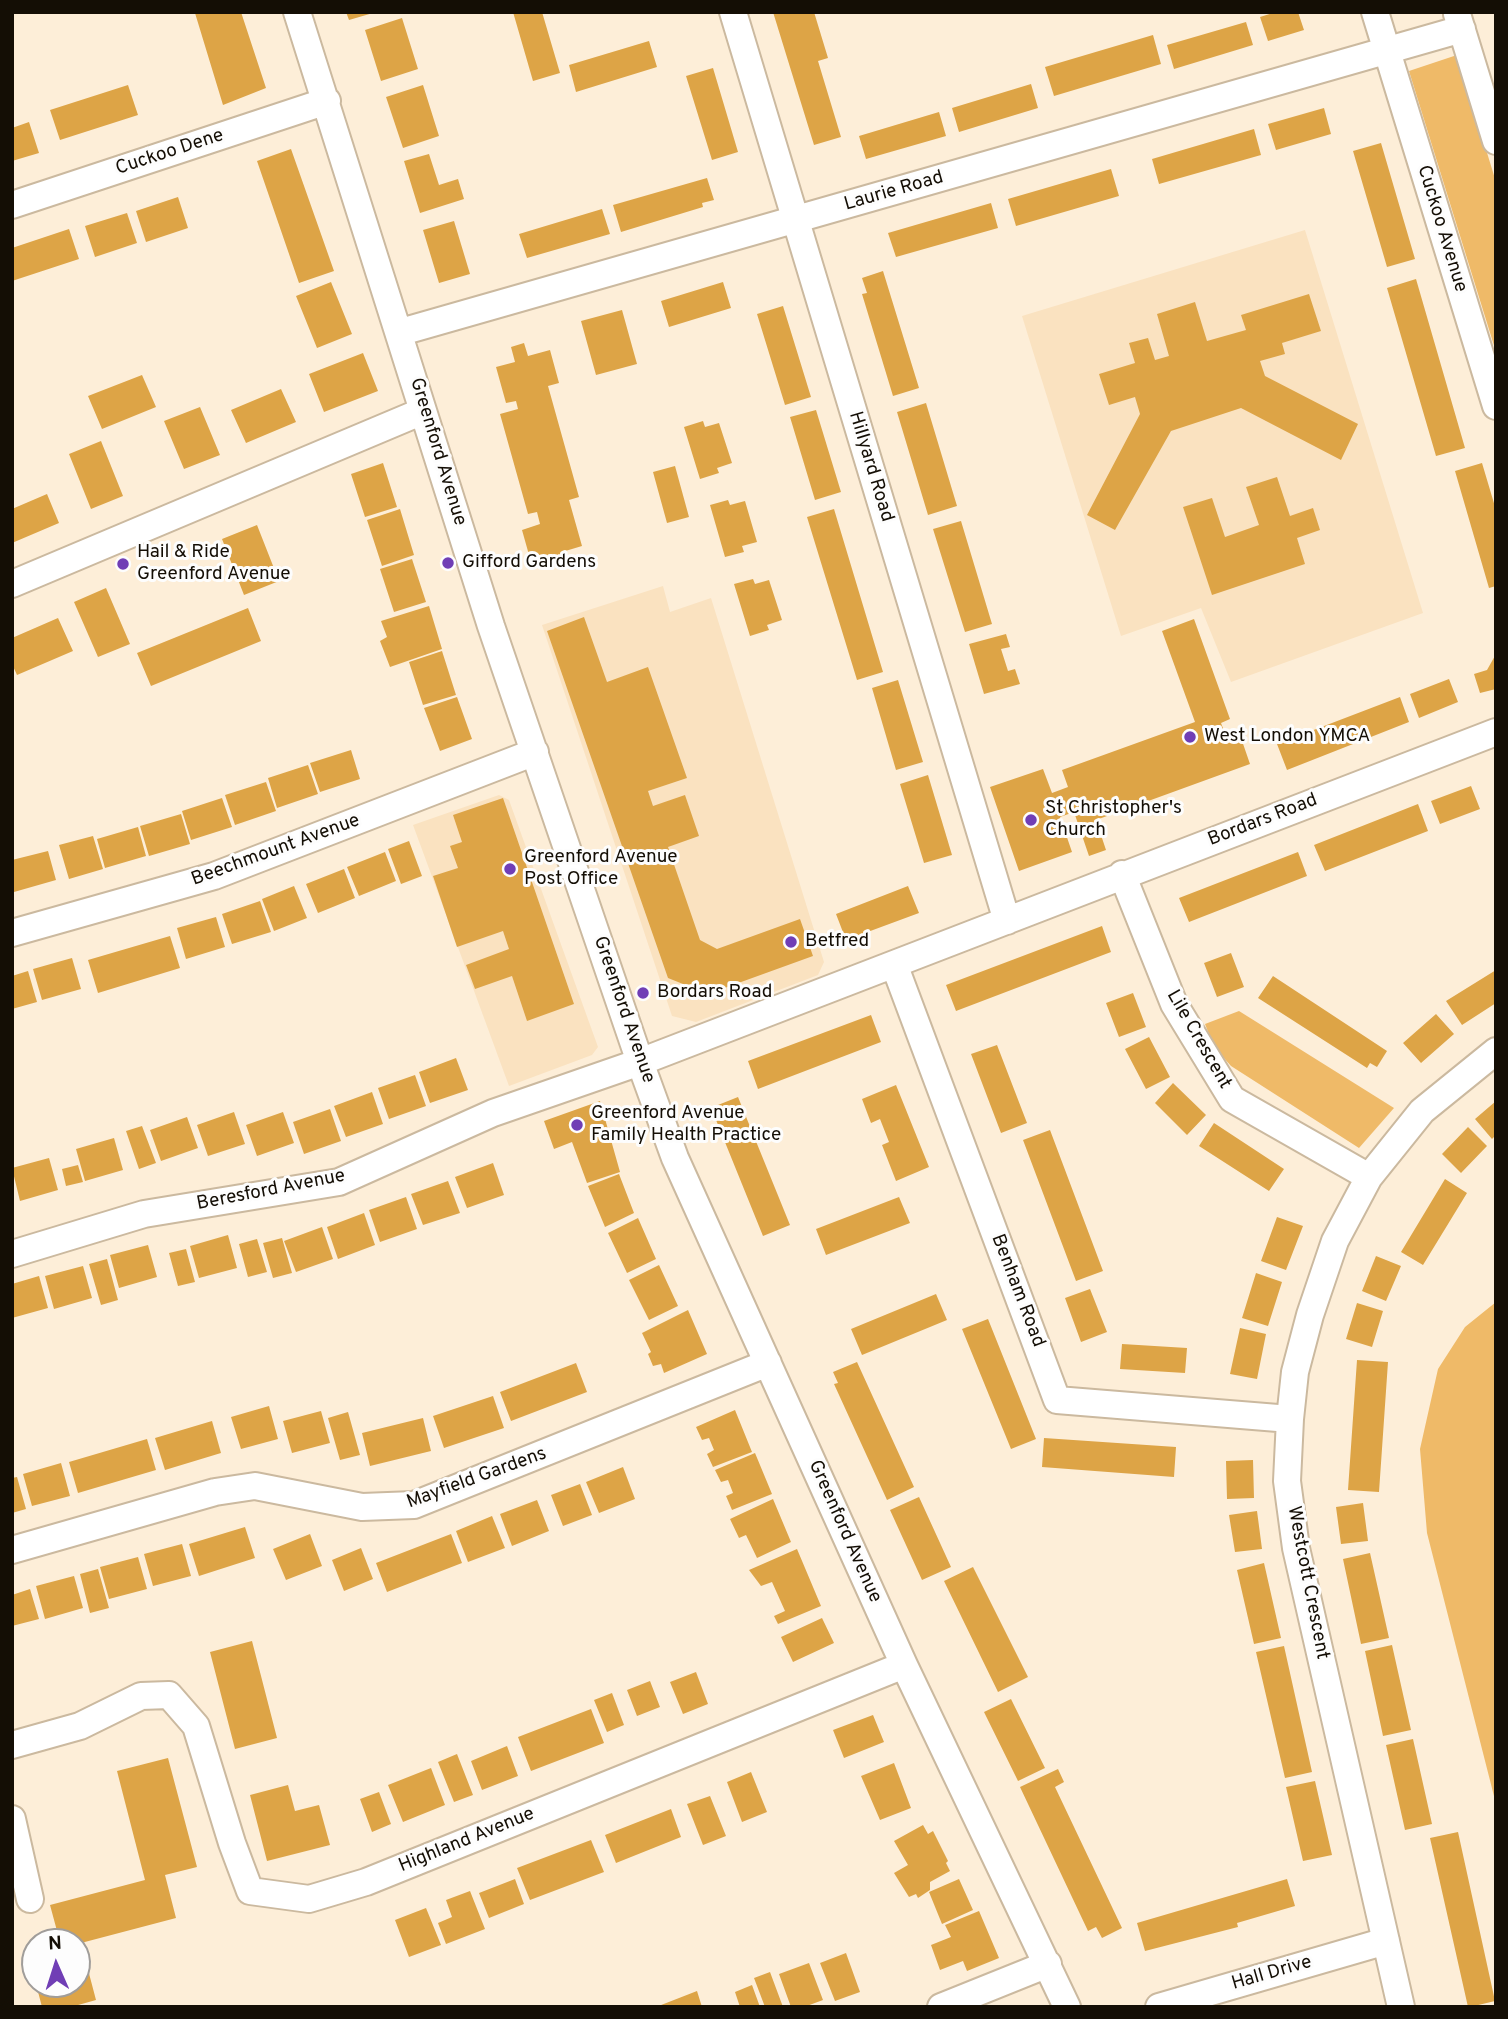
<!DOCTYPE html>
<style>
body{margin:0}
#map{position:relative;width:1508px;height:2019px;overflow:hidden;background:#fdeed8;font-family:Overpass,sans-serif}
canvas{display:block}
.frame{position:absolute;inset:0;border:14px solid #140e05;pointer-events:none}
.north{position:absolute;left:21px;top:1928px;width:70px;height:70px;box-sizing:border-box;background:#fdfdfd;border:2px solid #a09d9a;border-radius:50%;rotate:357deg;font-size:19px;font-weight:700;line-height:28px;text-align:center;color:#140e05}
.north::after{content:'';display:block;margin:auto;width:24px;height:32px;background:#703eb5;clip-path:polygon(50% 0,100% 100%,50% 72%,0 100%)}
</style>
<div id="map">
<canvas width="1508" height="2019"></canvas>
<div class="frame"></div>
<div class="north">N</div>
</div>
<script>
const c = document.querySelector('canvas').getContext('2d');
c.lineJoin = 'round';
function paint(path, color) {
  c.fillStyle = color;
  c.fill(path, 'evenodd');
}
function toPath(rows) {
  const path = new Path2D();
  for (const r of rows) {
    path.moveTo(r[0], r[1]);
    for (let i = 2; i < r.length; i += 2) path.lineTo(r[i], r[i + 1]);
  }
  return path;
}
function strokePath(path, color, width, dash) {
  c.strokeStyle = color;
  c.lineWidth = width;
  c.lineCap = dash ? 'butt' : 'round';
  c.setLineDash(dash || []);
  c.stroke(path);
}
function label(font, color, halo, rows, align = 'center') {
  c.font = font + ' Overpass,sans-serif';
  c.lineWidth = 6;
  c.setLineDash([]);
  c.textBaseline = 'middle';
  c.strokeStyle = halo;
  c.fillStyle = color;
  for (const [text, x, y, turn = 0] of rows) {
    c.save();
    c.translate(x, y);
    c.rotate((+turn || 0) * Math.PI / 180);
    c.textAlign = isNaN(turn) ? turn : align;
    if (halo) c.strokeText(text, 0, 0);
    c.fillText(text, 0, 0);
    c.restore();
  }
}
paint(toPath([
 [1305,230,1423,613,1231,682,1201,608,1121,636,1022,316],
 [663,586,670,612,711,598,824,962,818,975,696,1022,672,1016,542,625],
 [499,795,509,800,598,1047,592,1055,509,1086,413,825]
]), '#fae2c0');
paint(toPath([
 [1457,55,1496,182,1496,352,1409,71],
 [1239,1011,1394,1108,1359,1148,1231,1066,1214,1047,1205,1024],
 [1496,1302,1496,1804,1427,1533,1420,1449,1438,1369,1465,1327]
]), '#efba68');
paint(toPath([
 [241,12,266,88,223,105,195,13],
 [346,12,373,12,373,13,349,20],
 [513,12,542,12,560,73,533,81],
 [773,12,814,12,828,58,818,61,841,137,814,145],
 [1276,12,1298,12,1304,30,1268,41,1260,17],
 [402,18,418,69,381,81,365,30],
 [1246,22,1253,45,1174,69,1167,45],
 [1153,35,1161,64,1054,96,1045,67],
 [649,41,657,67,576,92,569,65],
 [713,68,738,152,712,160,686,76],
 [1031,84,1038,108,959,132,952,108],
 [128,85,138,115,60,140,50,110],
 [423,85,439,136,403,148,386,97],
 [1324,108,1331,134,1276,150,1268,124],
 [939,112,946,136,866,159,859,136],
 [29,122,39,153,12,161,12,128],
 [1254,129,1261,155,1159,184,1152,159],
 [1381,143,1415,259,1387,267,1353,151],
 [291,149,334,271,299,283,257,161],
 [429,154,439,185,458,179,464,199,420,213,404,161],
 [1111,169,1119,196,1016,226,1008,199],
 [707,178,714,200,702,203,703,207,621,232,613,205],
 [178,197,188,228,146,242,136,211],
 [991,203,998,228,896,257,888,233],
 [602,209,610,234,527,258,519,234],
 [127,213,137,243,95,257,85,226],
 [454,221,470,274,439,283,423,230],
 [69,229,79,259,12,281,12,248],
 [883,271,919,388,893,396,862,294,867,293,862,278],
 [1416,279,1465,448,1436,456,1387,288],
 [331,282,352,334,317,348,296,296],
 [723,282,731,308,669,327,661,301],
 [1309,294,1321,331,1282,343,1285,354,1260,361,1265,376,1358,424,1341,460,1241,408,1171,431,1115,530,1087,515,1140,414,1135,397,1109,405,1099,374,1135,363,1129,343,1148,338,1155,360,1169,356,1157,314,1195,302,1207,341,1246,330,1241,315],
 [783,306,811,397,785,405,757,314],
 [622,310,637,364,596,375,581,321],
 [524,343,528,356,550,350,559,383,548,386,579,497,569,500,582,546,562,552,566,564,555,567,552,556,531,562,522,530,540,524,537,512,528,514,500,414,518,409,516,401,506,403,496,367,515,362,511,347],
 [363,353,378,391,324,412,309,374],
 [142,375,156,407,102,429,88,396],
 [281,389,296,422,246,443,231,410],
 [926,403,957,506,928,515,897,412],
 [200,407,220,455,184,469,164,421],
 [816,410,841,492,815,500,790,417],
 [703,421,705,427,719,423,732,463,717,468,719,473,700,479,684,427],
 [101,441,123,496,91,509,69,454],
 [383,463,397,507,365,517,351,474],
 [1482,463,1496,510,1496,586,1489,588,1455,471],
 [675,466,689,517,667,523,653,472],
 [1277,477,1290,516,1313,508,1320,530,1297,538,1305,564,1212,595,1183,507,1212,498,1225,537,1259,525,1246,487],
 [47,494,59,523,12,543,12,509],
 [728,500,730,505,745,501,757,542,742,546,744,552,725,557,710,505],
 [400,509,414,555,382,566,367,520],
 [834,509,883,672,857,680,807,517],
 [961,521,992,624,965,632,933,529],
 [257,525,279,581,244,595,222,539],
 [412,559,426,602,394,612,380,569],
 [753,579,755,584,769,580,782,620,767,625,769,630,750,636,734,584],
 [106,588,130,644,98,657,74,602],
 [429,606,442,649,390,667,380,641,387,637,381,621],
 [248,608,261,641,151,686,137,653],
 [584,617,607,682,648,667,687,778,648,791,653,806,685,795,699,836,668,847,700,940,717,949,800,919,813,956,708,994,668,978,547,631],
 [58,618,73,651,17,675,12,664,12,638],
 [1194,619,1230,719,1221,723,1227,739,1240,735,1250,764,1096,820,1106,850,1089,856,1074,812,1060,817,1072,852,1019,871,990,787,1043,769,1052,793,1068,787,1062,770,1195,722,1162,631],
 [1006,634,1010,647,1001,649,1008,671,1015,669,1020,684,984,694,969,644],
 [442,651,456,695,423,705,409,662],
 [1496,654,1496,689,1480,693,1474,674,1487,670],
 [1449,679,1458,702,1419,718,1410,694],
 [898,680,923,762,896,770,872,688],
 [457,697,472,739,440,751,424,708],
 [1400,697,1409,722,1287,770,1277,744],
 [351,750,360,779,320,792,310,763],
 [308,765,318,794,277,808,268,778],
 [928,775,952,855,924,863,900,784],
 [266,782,276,811,235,825,225,795],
 [1471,786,1480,809,1440,824,1431,801],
 [222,798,232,827,191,840,182,811],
 [503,798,574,1004,527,1021,512,976,475,989,466,965,509,949,503,931,457,947,433,876,458,868,450,846,462,842,453,815],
 [1418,804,1428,831,1325,871,1314,845],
 [181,814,190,844,149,856,140,826],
 [138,827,146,856,105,868,97,839],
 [93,836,103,869,69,879,59,845],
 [409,841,422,876,401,884,388,849],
 [48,851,56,880,14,892,12,860],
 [385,852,396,881,359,896,347,867],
 [1298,852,1307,876,1189,922,1179,898],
 [344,869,355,898,318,913,306,884],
 [294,886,307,918,274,931,262,899],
 [908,886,919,913,846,940,836,914],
 [260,901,271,932,232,944,222,914],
 [216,917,225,947,186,959,177,928],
 [1102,926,1111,952,956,1011,946,985],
 [170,936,180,968,98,993,88,960],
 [1231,953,1244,987,1217,997,1204,963],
 [72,958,81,989,42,1000,33,969],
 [1496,970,1496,1003,1462,1025,1446,1001],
 [28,971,37,1002,12,1009,12,976],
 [1273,976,1387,1051,1377,1067,1370,1063,1367,1068,1258,998],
 [1133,993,1146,1027,1119,1037,1106,1003],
 [1436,1014,1454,1034,1421,1063,1403,1043],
 [871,1015,881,1042,758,1089,748,1061],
 [1149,1037,1170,1077,1146,1089,1125,1049],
 [997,1045,1027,1123,1001,1133,971,1054],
 [456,1058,468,1090,430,1103,419,1072],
 [415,1075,426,1106,389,1119,378,1088],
 [1173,1083,1206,1115,1187,1135,1155,1103],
 [896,1085,929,1167,896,1181,882,1145,889,1142,880,1119,871,1123,862,1099],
 [372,1092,383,1124,346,1137,334,1106],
 [738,1097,790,1225,763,1236,714,1115,721,1113,718,1105],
 [600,1101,620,1172,587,1183,572,1142,554,1149,544,1121],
 [1496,1101,1496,1135,1492,1139,1475,1119],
 [330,1109,341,1141,304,1154,293,1122],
 [234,1112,245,1144,208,1156,197,1125],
 [283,1112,294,1143,257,1156,246,1125],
 [187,1117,198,1148,161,1161,150,1130],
 [1214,1123,1284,1169,1269,1191,1199,1146],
 [142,1126,156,1163,139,1169,126,1131],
 [1468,1127,1487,1146,1461,1173,1442,1154],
 [1050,1130,1103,1271,1076,1281,1023,1140],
 [114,1138,123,1170,85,1181,76,1149],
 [49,1158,58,1190,20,1201,12,1168],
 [493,1163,504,1195,467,1208,455,1177],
 [78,1165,83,1182,66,1186,62,1169],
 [619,1174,634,1213,605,1227,588,1186],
 [1445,1179,1467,1193,1423,1265,1401,1252],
 [448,1181,460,1213,423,1225,411,1194],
 [406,1197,417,1229,380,1242,369,1210],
 [899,1197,910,1223,826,1255,816,1229],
 [364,1213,375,1245,338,1259,327,1227],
 [1277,1217,1303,1226,1286,1270,1261,1261],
 [638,1218,656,1259,627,1273,608,1233],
 [322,1227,333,1259,296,1272,284,1241],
 [228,1235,237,1268,199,1278,190,1246],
 [282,1238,292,1273,273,1278,263,1243],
 [257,1239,267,1272,248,1277,239,1244],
 [148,1245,157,1277,119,1288,110,1255],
 [186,1249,195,1282,178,1286,169,1253],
 [1376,1256,1401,1266,1386,1301,1362,1291],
 [107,1259,118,1300,101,1305,89,1264],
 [659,1265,678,1306,649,1320,629,1280],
 [83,1266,92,1298,54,1309,45,1276],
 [1256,1273,1282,1282,1268,1326,1242,1318],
 [39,1276,48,1308,12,1318,12,1284],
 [1090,1289,1107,1332,1081,1342,1065,1298],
 [936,1294,947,1320,862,1355,851,1329],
 [1357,1303,1383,1311,1372,1347,1346,1339],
 [688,1310,707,1354,664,1373,661,1364,653,1366,648,1354,651,1352,642,1333],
 [988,1319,1036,1439,1011,1449,962,1329],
 [1240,1328,1266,1334,1257,1379,1230,1374],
 [1122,1344,1187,1348,1185,1373,1120,1369],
 [1357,1360,1388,1362,1379,1492,1348,1490],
 [857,1362,914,1487,887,1500,834,1384,838,1383,833,1372],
 [576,1363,587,1392,511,1421,500,1392],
 [493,1396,504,1428,444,1448,433,1416],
 [269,1406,278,1439,241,1449,231,1417],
 [735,1410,752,1452,713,1467,707,1454,714,1450,709,1438,702,1440,696,1427],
 [321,1411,330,1443,292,1453,283,1421],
 [348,1412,360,1455,340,1460,328,1418],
 [423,1418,431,1451,370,1466,362,1433],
 [212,1421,221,1453,165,1470,155,1438],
 [1044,1438,1176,1447,1174,1477,1042,1467],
 [147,1439,156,1470,78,1493,69,1462],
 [755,1453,772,1494,732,1510,726,1496,733,1493,728,1480,721,1482,715,1470],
 [1253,1460,1254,1498,1227,1499,1226,1461],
 [61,1463,70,1496,32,1506,23,1474],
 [623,1467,635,1499,599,1513,586,1482],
 [17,1477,26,1509,12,1513,12,1478],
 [580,1484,592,1515,563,1526,551,1495],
 [919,1497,951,1567,922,1580,890,1510],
 [773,1499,791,1542,757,1558,746,1535,739,1538,730,1519],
 [537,1500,549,1531,512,1546,500,1514],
 [1363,1503,1368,1541,1341,1544,1336,1507],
 [1257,1511,1262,1549,1235,1552,1229,1515],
 [492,1516,505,1548,468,1562,456,1531],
 [245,1527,255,1558,199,1576,189,1544],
 [310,1534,322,1566,286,1580,273,1549],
 [451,1534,462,1563,387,1592,376,1563],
 [182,1544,191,1576,153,1586,144,1554],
 [361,1548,373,1579,344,1591,332,1560],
 [797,1549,821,1606,778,1624,774,1616,785,1611,772,1582,761,1586,749,1570],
 [1370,1553,1389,1638,1361,1644,1343,1559],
 [138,1557,147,1589,109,1599,100,1567],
 [1264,1563,1281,1638,1254,1644,1237,1570],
 [973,1567,1028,1677,998,1692,944,1581],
 [98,1569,109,1608,90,1613,80,1574],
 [74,1576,83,1608,45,1619,36,1586],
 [30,1589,39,1619,12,1626,12,1595],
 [822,1618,834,1643,793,1662,781,1637],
 [252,1641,277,1738,235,1749,210,1652],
 [1392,1645,1411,1730,1383,1736,1365,1651],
 [1284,1646,1312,1772,1285,1778,1256,1652],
 [696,1672,708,1704,683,1714,670,1682],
 [650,1681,660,1707,637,1716,627,1690],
 [612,1693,624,1725,607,1732,594,1700],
 [1011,1699,1045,1768,1018,1781,984,1712],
 [591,1709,604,1743,531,1771,518,1737],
 [873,1715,884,1742,844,1758,833,1730],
 [1413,1739,1432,1824,1405,1830,1386,1745],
 [507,1746,518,1776,482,1790,471,1761],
 [457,1754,473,1795,454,1802,438,1762],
 [168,1758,197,1867,165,1875,176,1918,81,1943,96,2000,71,2007,42,2007,36,1984,77,1984,77,1942,60,1942,50,1905,145,1880,117,1771],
 [894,1763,911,1808,880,1820,861,1776],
 [431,1768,445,1805,403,1822,388,1785],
 [1058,1769,1064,1782,1055,1787,1122,1928,1102,1938,1096,1927,1088,1931,1020,1787],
 [751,1772,767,1812,742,1822,727,1782],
 [1315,1781,1332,1855,1303,1861,1286,1787],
 [288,1785,295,1811,319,1805,330,1845,267,1861,250,1795],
 [379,1792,391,1824,372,1832,360,1799],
 [710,1796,726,1836,703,1845,687,1804],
 [671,1809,681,1837,616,1863,605,1835],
 [923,1825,928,1834,933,1831,948,1861,946,1863,950,1871,930,1882,930,1890,918,1898,916,1894,909,1897,894,1873,908,1865,894,1841],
 [1458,1832,1495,2001,1470,2007,1468,2007,1430,1838],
 [591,1840,604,1872,530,1900,517,1868],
 [515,1879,524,1904,489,1918,479,1893],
 [959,1879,973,1910,942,1924,929,1892],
 [1287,1879,1295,1906,1237,1923,1238,1927,1145,1951,1137,1923],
 [470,1891,485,1929,446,1944,438,1923,452,1917,446,1900],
 [426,1908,441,1945,409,1957,395,1920],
 [979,1911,999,1958,967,1971,963,1961,940,1970,931,1945,951,1937,945,1925],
 [846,1953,860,1992,835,2001,820,1963],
 [35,1955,35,1978,34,1978,28,1957],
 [809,1963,823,2000,804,2007,791,2007,779,1974],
 [770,1972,783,2007,765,2007,754,1978],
 [752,1985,760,2007,740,2007,735,1992],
 [697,1991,702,2007,656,2007]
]), '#dda446');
const minor = toPath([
 [297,12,491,626,640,1062,675,1158,904,1665,1067,2007],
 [733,12,1007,921],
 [1375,12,1496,406],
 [1457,14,1496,141],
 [12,205,327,101],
 [401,332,1462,29],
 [12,584,423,411],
 [1122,874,1174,1004,1232,1099,1369,1177],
 [12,933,214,876,535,752],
 [894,964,1057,1400,1290,1419],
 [12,1254,144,1214,339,1182,493,1113,640,1062,1496,732],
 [12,1550,215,1492,255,1486,362,1507,414,1505,768,1363],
 [12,1745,80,1726,141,1696,169,1695,196,1726,232,1843,250,1891,309,1899,366,1882,904,1665],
 [12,1819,30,1899],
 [941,2007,1048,1964],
 [1159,2007,1386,1941],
 [1401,2007,1296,1548,1287,1481,1290,1419,1295,1372,1310,1315,1335,1241,1369,1177,1422,1111,1496,1051]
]);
strokePath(minor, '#cbb99f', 30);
strokePath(minor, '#fff', 26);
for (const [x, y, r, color] of [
 [448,563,7,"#703eb5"],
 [123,564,7,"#703eb5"],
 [1190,737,7,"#703eb5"],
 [1031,820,7,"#703eb5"],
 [510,869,7,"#703eb5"],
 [791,942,7,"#703eb5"],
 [643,993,7,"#703eb5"],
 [577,1125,7,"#703eb5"]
]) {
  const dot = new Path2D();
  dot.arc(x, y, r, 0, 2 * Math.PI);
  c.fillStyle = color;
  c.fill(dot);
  strokePath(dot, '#fdfdfd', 2.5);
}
label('19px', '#140e05', '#fdfdfd', [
 ["Cuckoo Dene",170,153,-18],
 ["Laurie Road",894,192,-16],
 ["Cuckoo Avenue",1441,229,73],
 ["Greenford Avenue",437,452,73],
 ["Hillyard Road",870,467,73],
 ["Bordars Road",1263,821,-21],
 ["Beechmount Avenue",276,851,-20],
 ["Greenford Avenue",623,1010,71],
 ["Lile Crescent",1198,1040,60],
 ["Beresford Avenue",271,1191,-11],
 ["Benham Road",1017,1291,69],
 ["Mayfield Gardens",477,1479,-20],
 ["Greenford Avenue",844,1532,66],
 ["Westcott Crescent",1307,1583,79],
 ["Highland Avenue",467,1841,-22],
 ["Hall Drive",1272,1974,-16]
]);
label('19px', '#140e05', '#fdfdfd', [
 ["Hail & Ride",137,553],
 ["Greenford Avenue",137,575],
 ["Gifford Gardens",462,563],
 ["West London YMCA",1204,737],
 ["St Christopher's",1045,809],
 ["Church",1045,831],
 ["Greenford Avenue",524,858],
 ["Post Office",524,880],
 ["Betfred",805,942],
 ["Bordars Road",657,993],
 ["Greenford Avenue",591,1114],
 ["Family Health Practice",591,1136]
], 'left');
</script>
